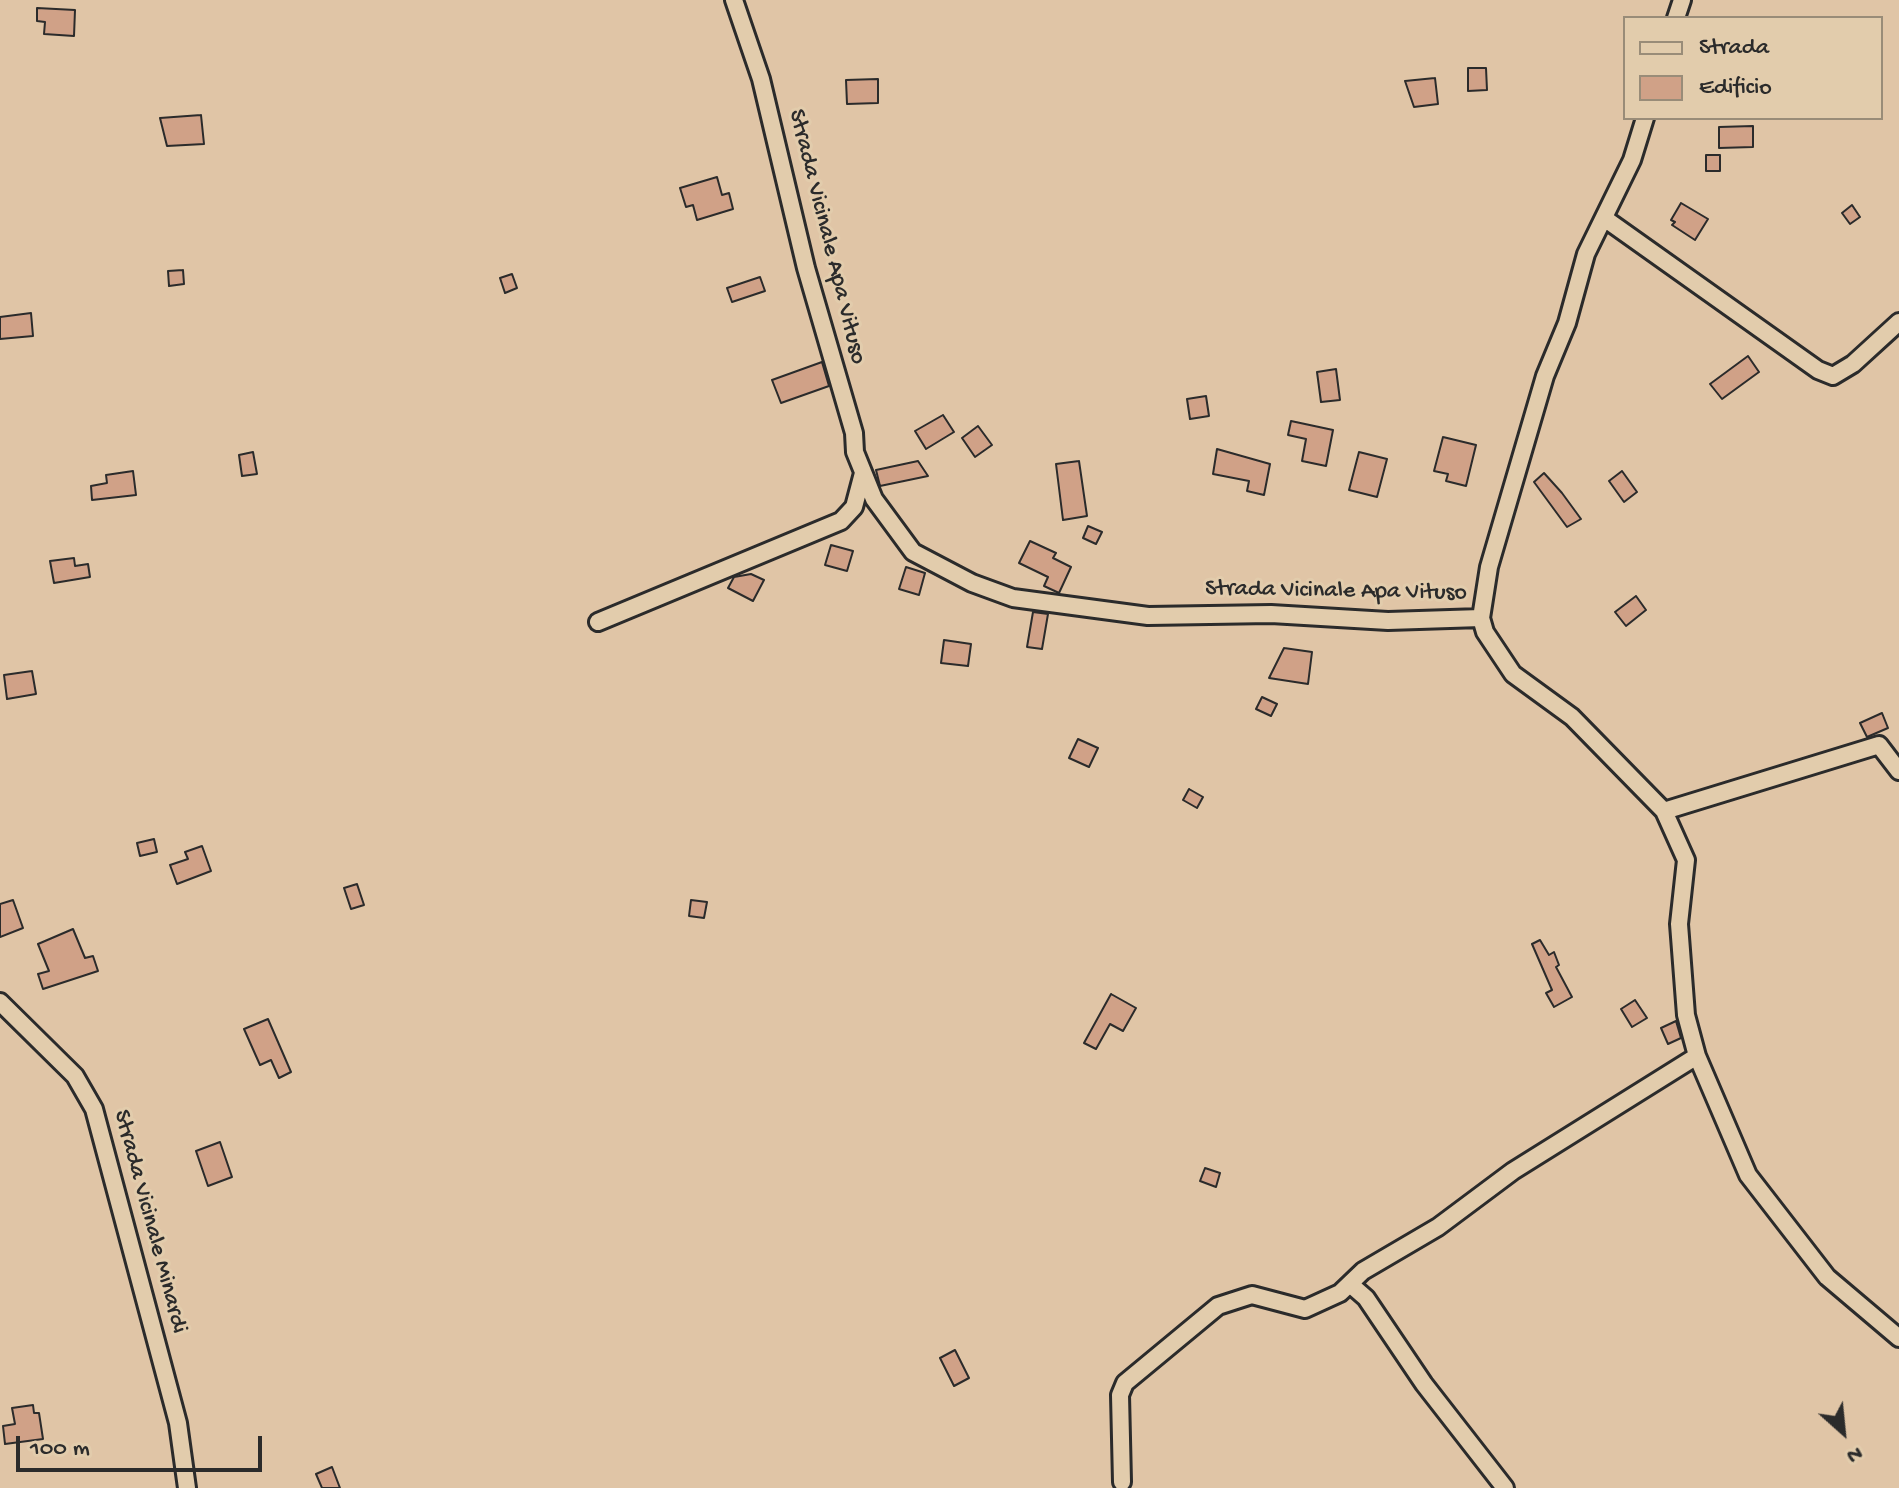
<!DOCTYPE html>
<style>
body{margin:0}
#map{position:relative;width:1899px;height:1488px;overflow:hidden;background:#e0c5a6;font-family:"Gochi Hand",sans-serif}
canvas{display:block}
.legend{position:absolute;left:1623px;top:16px;width:260px;height:104px;box-sizing:border-box;background:#e2ccac;border:2px solid #998c78;margin:0;padding:10px 14px;list-style:none;font-size:24px;color:#2b2b2b}
.legend li{display:flex;align-items:center;gap:16px;height:40px}
.legend b{width:40px;border:2px solid #998c78}
.north{position:absolute;left:1803px;top:1392px;width:80px;height:80px;-webkit-text-stroke:6px #e2ccac;paint-order:stroke;rotate:153deg;font-size:22px;font-weight:700;line-height:32px;text-align:center;color:#2b2b2b}
.north::after{content:'';display:block;margin:auto;width:28px;height:36px;background:#2b2b2b;clip-path:polygon(50% 0,100% 100%,50% 72%,0 100%)}
.scale{position:absolute;left:16px;top:1436px;width:246px;height:36px;box-sizing:border-box;border:4px solid #2b2b2b;border-top:0;padding-left:10px;font-size:24px;line-height:28px;white-space:nowrap;color:#2b2b2b;-webkit-text-stroke:6px #e2ccac;paint-order:stroke}
</style>
<div id="map">
<canvas width="1899" height="1488"></canvas>
<ul class="legend">
<li><b style="height:10px;background:#e2ccac"></b>Strada</li>
<li><b style="height:22px;background:#d0a187"></b>Edificio</li>
</ul>
<div class="north">N</div>
<div class="scale">100 m</div>
</div>
<script>
const c = document.querySelector('canvas').getContext('2d');
c.lineJoin = 'round';
function paint(path, color) {
  c.fillStyle = color;
  c.fill(path, 'evenodd');
}
function toPath(rows) {
  const path = new Path2D();
  for (const r of rows) {
    path.moveTo(r[0], r[1]);
    for (let i = 2; i < r.length; i += 2) path.lineTo(r[i], r[i + 1]);
  }
  return path;
}
function strokePath(path, color, width, dash) {
  c.strokeStyle = color;
  c.lineWidth = width;
  c.lineCap = dash ? 'butt' : 'round';
  c.setLineDash(dash || []);
  c.stroke(path);
}
function label(font, color, halo, rows, align = 'center') {
  c.font = font + ' "Gochi Hand",sans-serif';
  c.lineWidth = 6;
  c.setLineDash([]);
  c.textBaseline = 'middle';
  c.strokeStyle = halo;
  c.fillStyle = color;
  for (const [text, x, y, turn = 0] of rows) {
    c.save();
    c.translate(x, y);
    c.rotate((+turn || 0) * Math.PI / 180);
    c.textAlign = isNaN(turn) ? turn : align;
    if (halo) c.strokeText(text, 0, 0);
    c.fillText(text, 0, 0);
    c.restore();
  }
}
const building = toPath([
 [37,8,75,10,74,36,44,34,45,22,37,21,37,8],
 [1468,68,1486,68,1487,90,1468,91,1468,68],
 [1435,78,1438,104,1414,107,1405,81,1435,78],
 [878,79,878,103,847,104,846,80,878,79],
 [201,115,204,144,167,146,160,118,201,115],
 [1753,126,1753,147,1719,148,1719,127,1753,126],
 [1706,155,1720,155,1720,171,1706,171,1706,155],
 [717,177,722,195,729,193,733,209,697,220,693,205,686,207,680,188,717,177],
 [1681,203,1708,219,1695,240,1672,225,1675,222,1671,220,1681,203],
 [1852,205,1860,217,1850,224,1842,213,1852,205],
 [183,270,184,284,169,286,168,271,183,270],
 [512,274,517,288,505,293,500,278,512,274],
 [760,277,765,291,732,302,727,288,760,277],
 [31,313,33,336,0,339,0,317,31,313],
 [1748,356,1759,372,1722,399,1710,384,1748,356],
 [822,362,829,386,781,403,772,380,822,362],
 [1336,369,1340,400,1321,402,1317,372,1336,369],
 [1206,396,1209,416,1190,419,1187,399,1206,396],
 [943,415,954,432,926,449,915,431,943,415],
 [1291,421,1333,430,1326,466,1302,461,1306,439,1288,435,1291,421],
 [978,426,992,445,975,457,962,438,978,426],
 [1443,437,1476,445,1466,486,1446,481,1448,474,1434,471,1443,437],
 [1217,449,1270,464,1264,495,1247,491,1249,481,1213,474,1217,449],
 [253,452,257,474,242,476,239,455,253,452],
 [1359,452,1387,459,1377,497,1349,490,1359,452],
 [918,461,928,476,880,486,876,470,918,461],
 [1079,461,1087,516,1063,520,1056,464,1079,461],
 [133,471,136,495,92,500,91,486,107,483,106,475,133,471],
 [1622,471,1637,492,1624,502,1609,481,1622,471],
 [1544,473,1562,493,1581,519,1567,527,1534,482,1544,473],
 [1088,526,1102,532,1096,544,1083,538,1088,526],
 [1030,541,1056,553,1053,558,1071,567,1059,593,1044,586,1048,577,1019,563,1030,541],
 [831,545,853,551,847,571,825,565,831,545],
 [74,558,75,566,88,564,90,577,54,583,50,561,74,558],
 [906,567,925,573,919,595,899,589,906,567],
 [751,574,764,580,753,601,728,588,734,577,751,574],
 [1636,596,1646,610,1626,626,1615,612,1636,596],
 [1033,612,1048,614,1042,649,1027,647,1033,612],
 [944,640,971,644,968,666,941,663,944,640],
 [1284,648,1312,652,1308,684,1269,678,1284,648],
 [32,671,36,694,7,699,4,675,32,671],
 [1262,697,1277,704,1271,716,1256,709,1262,697],
 [1882,713,1888,728,1867,737,1860,723,1882,713],
 [1078,739,1098,748,1089,767,1069,758,1078,739],
 [1189,789,1203,797,1197,808,1183,800,1189,789],
 [154,839,157,852,140,856,137,843,154,839],
 [202,846,211,871,177,884,170,865,188,859,185,852,202,846],
 [357,884,364,905,351,909,344,888,357,884],
 [13,900,23,928,0,937,0,904,13,900],
 [691,900,707,902,704,918,689,916,691,900],
 [73,929,85,958,93,956,98,971,43,989,38,974,49,971,38,944,73,929],
 [1540,940,1549,955,1554,952,1559,965,1556,967,1572,997,1554,1007,1546,993,1552,990,1532,944,1540,940],
 [1111,994,1136,1008,1123,1031,1110,1024,1096,1049,1084,1043,1111,994],
 [1635,1000,1647,1018,1632,1027,1621,1009,1635,1000],
 [268,1019,291,1072,279,1078,271,1060,260,1065,244,1029,268,1019],
 [1676,1021,1681,1038,1668,1044,1661,1028,1676,1021],
 [220,1142,232,1177,208,1186,196,1151,220,1142],
 [1205,1168,1220,1173,1216,1187,1200,1181,1205,1168],
 [955,1350,969,1378,954,1386,940,1358,955,1350],
 [33,1405,34,1413,39,1413,43,1439,5,1444,3,1426,15,1424,12,1408,33,1405],
 [332,1467,340,1488,322,1488,316,1474,332,1467]
]);
paint(building, '#d0a187');
strokePath(building, '#2b2b2b', 2);
const minor = toPath([
 [734,0,761,79,806,268,854,433,855,452,874,499,913,552,972,583,1013,598,1148,616,1271,614,1388,621,1481,618,1485,632,1513,674,1572,717,1664,811,1686,860,1679,924,1686,1015,1697,1056,1748,1175,1827,1277,1899,1338],
 [1676,18,1682,0],
 [1604,218,1818,370,1833,376,1853,364,1899,322],
 [1481,618,1489,567,1545,376,1567,323,1586,254,1632,160,1645,118],
 [598,622,841,521,854,507,863,473],
 [1664,811,1879,745,1899,771],
 [0,1002,75,1076,94,1109,178,1423,187,1488],
 [1350,1284,1366,1298,1424,1384,1505,1488],
 [1122,1482,1120,1395,1125,1383,1218,1306,1252,1295,1305,1309,1340,1293,1363,1271,1438,1227,1513,1171,1697,1056]
]);
strokePath(minor, '#2b2b2b', 22);
strokePath(minor, '#e2ccac', 16);
label('24px', '#2b2b2b', '#e2ccac', [
 ["Strada Vicinale Apa Vituso",826,237,76],
 ["Strada Vicinale Apa Vituso",1336,592,1],
 ["Strada Vicinale Minardi",149,1222,75]
]);
</script>
